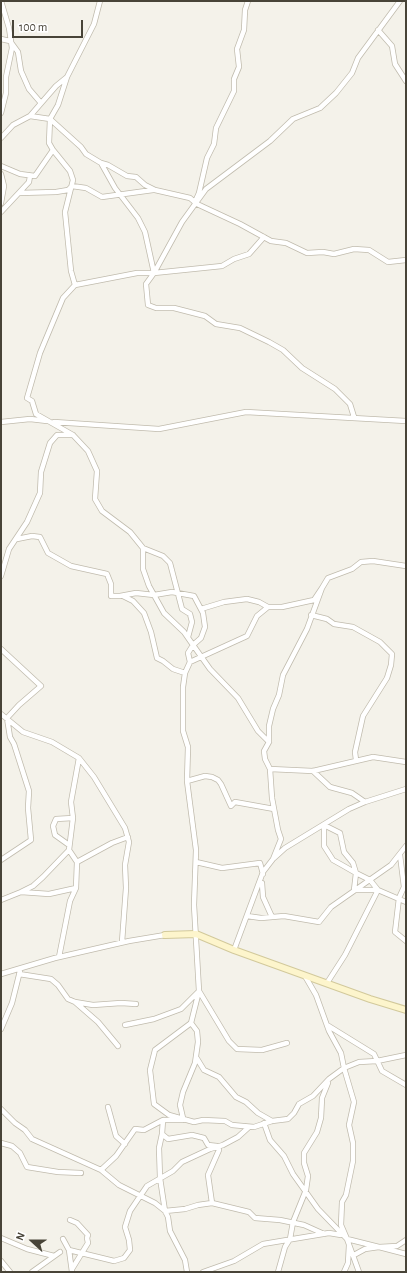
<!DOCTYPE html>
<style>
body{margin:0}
#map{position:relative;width:407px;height:1273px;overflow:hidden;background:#f4f2ea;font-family:"Alegreya Sans",sans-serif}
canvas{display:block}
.frame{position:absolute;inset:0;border:2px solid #484438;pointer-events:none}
.north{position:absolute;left:12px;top:1221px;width:40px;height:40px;-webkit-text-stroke:3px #fff;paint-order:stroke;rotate:291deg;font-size:11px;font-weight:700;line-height:16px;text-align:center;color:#484438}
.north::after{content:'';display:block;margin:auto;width:14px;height:18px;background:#484438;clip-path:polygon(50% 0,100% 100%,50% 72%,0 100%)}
.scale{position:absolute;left:12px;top:20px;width:71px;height:18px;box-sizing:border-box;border:2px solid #484438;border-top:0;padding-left:5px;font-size:12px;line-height:14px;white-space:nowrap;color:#484438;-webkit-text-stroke:3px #fff;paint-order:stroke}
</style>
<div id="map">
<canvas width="407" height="1273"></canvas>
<div class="frame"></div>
<div class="north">N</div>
<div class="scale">100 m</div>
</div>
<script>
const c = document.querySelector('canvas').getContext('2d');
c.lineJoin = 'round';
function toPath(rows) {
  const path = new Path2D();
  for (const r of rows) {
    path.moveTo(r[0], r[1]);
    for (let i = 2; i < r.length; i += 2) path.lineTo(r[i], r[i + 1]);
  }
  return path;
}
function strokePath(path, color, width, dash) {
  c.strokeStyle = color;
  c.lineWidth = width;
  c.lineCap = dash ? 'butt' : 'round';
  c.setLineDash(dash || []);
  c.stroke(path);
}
const street = toPath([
 [378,30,392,46,395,64,406,81],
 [1,39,10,41,18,52,21,71,29,89,41,103],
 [1,113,6,93,6,77,12,48,9,28,1,1],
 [30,116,50,119,81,147,86,154,101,163,108,165,127,176,136,177,145,185,155,190,190,198,197,204,240,224,271,241,286,243,307,253,323,252,334,254,354,249,369,250,388,262,406,260],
 [1,138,13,125,30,116,56,86,67,77,94,24,100,1],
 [53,150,70,171,73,180,65,212,71,271,75,285],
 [101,163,115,188,138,218,145,232,154,273],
 [1,166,20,174,35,176,53,150,49,143,50,119,58,105,67,77],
 [1,174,4,186,1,203],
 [19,193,56,192,68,190,72,186,86,188,102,197,153,190],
 [195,202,199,193,207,158,214,144,216,128,234,91,234,79,239,67,237,49,244,30,245,10,248,1],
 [1,212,29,182,30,176],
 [264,237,249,254,234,259,222,266,154,273,146,284,148,305,156,308,174,308,205,316,216,324,240,328,269,342,283,350,302,368,335,389,350,404,354,417],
 [1,422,30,419,47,421],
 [54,422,159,429,246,412,406,421],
 [17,539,32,536,40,537,48,553,71,566,107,574,111,584,111,596,120,596,136,593,154,595,172,592,194,596,203,613,205,627,201,638,193,645,210,669,238,698,258,731,269,742],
 [143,548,163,556,170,563,182,609,190,614,192,622,188,637],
 [1,576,9,549,27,522,40,493,41,472,50,443,57,435,73,435],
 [322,588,328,578,352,569,361,562,373,561,406,566],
 [123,596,133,601,144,613,151,632,157,658,163,661,173,669,185,673],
 [201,609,224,602,247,599,259,602,268,607],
 [311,615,327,619,334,624,353,627,380,642,392,654,391,665,387,678,363,716,355,752,356,760],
 [1,649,41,686,19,705,7,718,10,737,14,744,29,791,28,808,31,840,1,860],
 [190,662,247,636,257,616,268,607,282,607,314,600,322,588,307,629,283,675,279,695,273,709,269,726,269,742,264,751,265,759,270,769],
 [1,714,23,732,52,742,79,758,94,777,125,828,129,842,125,865,126,888,122,942],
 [313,771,330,787,352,793,365,802],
 [187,781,205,776,212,777,218,780,221,784,231,806,235,802,274,809],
 [69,845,55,835,53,826,56,819,73,818],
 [400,855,404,887,399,898,395,932,406,941],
 [274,858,285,848,349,809,365,802,406,789],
 [77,862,112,843,128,837],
 [196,862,222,868,260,863,263,874],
 [262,883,263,897,272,917],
 [21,892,33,886,43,877,69,850],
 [1,900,21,892,49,894,76,888,77,862,69,850,73,818,71,802,79,758],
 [247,916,261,918,284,916,319,922,331,907,391,865,406,846],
 [234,950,263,872,273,859,281,839,278,830,272,798,270,769,313,771,373,757,406,762],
 [59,957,70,901,76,888],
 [1,974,55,958,129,941,165,935],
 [19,974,51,979,58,985,68,999,75,1002,93,1005,121,1003,136,1004],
 [327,983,345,955,378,890,354,890,356,873,353,863,344,852,340,833,324,825,324,846,333,860,342,865,356,873,370,880,378,890,406,902],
 [199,991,191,1023,155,1050,150,1070,154,1104,169,1115,194,1122,203,1120,225,1121,232,1125,254,1127,272,1121,288,1119,294,1113,299,1104,313,1096,329,1079,344,1068,341,1053,329,1031,316,995,305,976],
 [75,1002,98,1022,118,1046],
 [125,1025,154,1019,181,1009,198,992],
 [327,1025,374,1054,382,1071,406,1085],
 [1,1029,12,1003,20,971],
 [287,1043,262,1050,237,1049,229,1041,199,991,194,905,196,850,187,781,188,747,183,731,183,687,185,673,190,662,188,653,193,645,184,632,164,613,149,586,143,569,143,548,130,532,102,511,95,499,97,471,88,451,73,435,36,414,32,401,27,398,40,353,63,298,75,285,137,273,154,273,182,222,206,189,270,141,293,119,320,108,336,93,352,73,358,58,400,1],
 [406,1055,377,1061,359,1062,344,1068,354,1102,349,1125,353,1143,353,1161,346,1195,342,1202,341,1225,347,1239,379,1247,397,1246,406,1240],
 [196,1057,204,1070,219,1077,236,1097,246,1102,258,1113,272,1121],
 [108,1107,116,1136,125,1144],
 [1,1109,15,1123,25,1130,32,1139,101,1170,119,1185,155,1203,165,1211,168,1217,170,1231,185,1260,187,1272],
 [183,1118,180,1105,183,1092,195,1063,198,1042,197,1031,191,1023],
 [163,1120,183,1120],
 [264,1123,270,1140,284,1156,293,1174,318,1209,347,1239,359,1272],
 [1,1143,12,1146,20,1153,27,1167,58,1172,81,1173],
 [101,1170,116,1156,135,1129,144,1130,163,1120,162,1134,168,1139,192,1135,204,1138,208,1145,217,1146,219,1150,208,1175,212,1203,198,1205,185,1209,165,1211,160,1178,159,1148,162,1134],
 [212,1203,249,1212,255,1218,280,1220,304,1225,324,1234],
 [70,1220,77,1223,88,1235,87,1238,88,1243,72,1269],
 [1,1238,27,1249,54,1256],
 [63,1239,69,1250,72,1272],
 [69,1250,114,1261,124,1258,130,1250,129,1240,125,1227,130,1211,147,1186,173,1171,182,1162,210,1149,223,1145,238,1137,249,1127],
 [354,1255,365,1249,379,1247,406,1254],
 [1,1261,10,1272],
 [32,1272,60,1252],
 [203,1272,234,1261,263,1244,329,1233,341,1235],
 [278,1272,285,1247,290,1239,293,1222,306,1190,308,1176,304,1163,304,1153,317,1132,321,1118,322,1098,328,1083],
 [344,1272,348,1263,349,1245]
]);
const secondary = toPath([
 [165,935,196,934,234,950,370,999,406,1010]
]);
strokePath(street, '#c0bbad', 6);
strokePath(secondary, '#d2c99b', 8);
strokePath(street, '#fff', 4.5);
strokePath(secondary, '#fdf5cc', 6);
</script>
